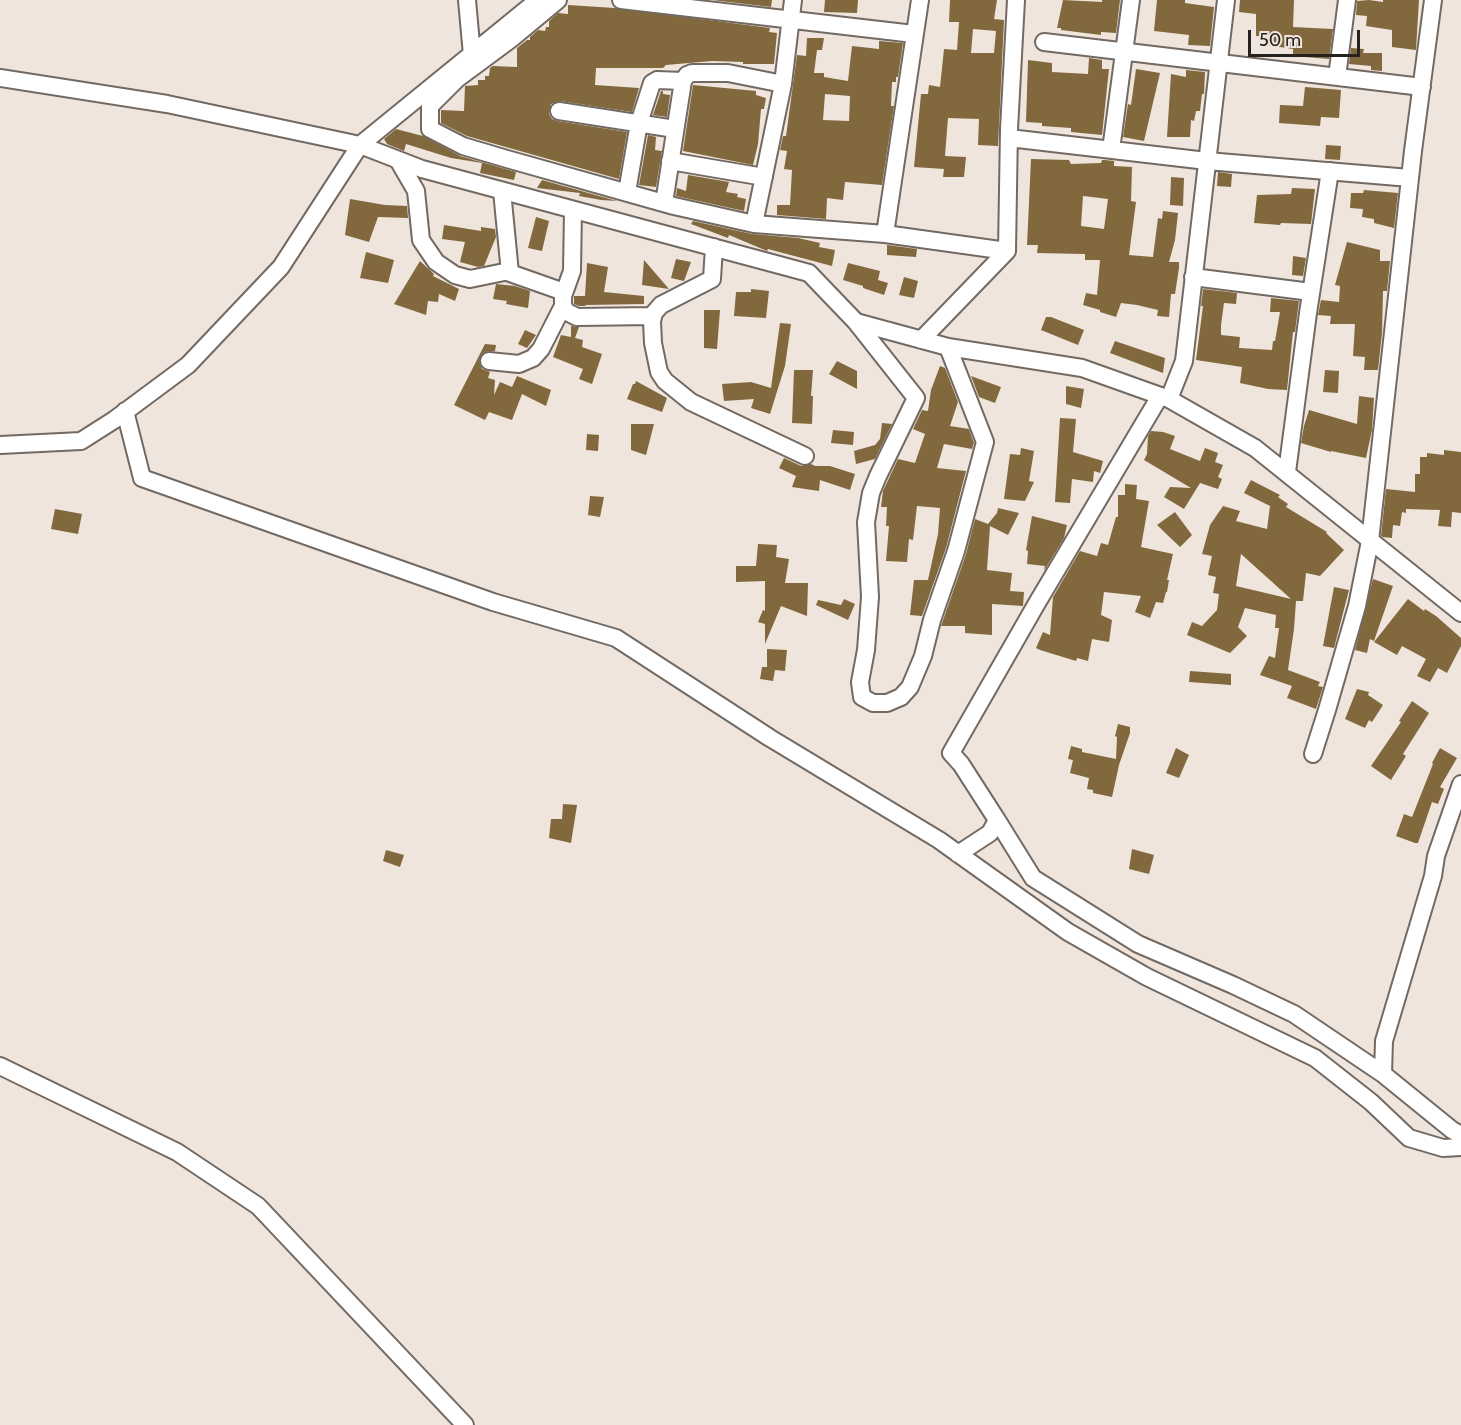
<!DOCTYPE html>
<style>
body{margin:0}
#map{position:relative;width:1461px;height:1425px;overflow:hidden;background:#f0e5dd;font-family:Cabin,sans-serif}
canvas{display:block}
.scale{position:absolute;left:1248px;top:30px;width:112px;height:27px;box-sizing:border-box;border:3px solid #26221f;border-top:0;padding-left:8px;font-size:18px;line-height:21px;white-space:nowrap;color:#26221f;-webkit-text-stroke:4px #f0e5dd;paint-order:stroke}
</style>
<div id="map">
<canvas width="1461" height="1425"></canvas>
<div class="scale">50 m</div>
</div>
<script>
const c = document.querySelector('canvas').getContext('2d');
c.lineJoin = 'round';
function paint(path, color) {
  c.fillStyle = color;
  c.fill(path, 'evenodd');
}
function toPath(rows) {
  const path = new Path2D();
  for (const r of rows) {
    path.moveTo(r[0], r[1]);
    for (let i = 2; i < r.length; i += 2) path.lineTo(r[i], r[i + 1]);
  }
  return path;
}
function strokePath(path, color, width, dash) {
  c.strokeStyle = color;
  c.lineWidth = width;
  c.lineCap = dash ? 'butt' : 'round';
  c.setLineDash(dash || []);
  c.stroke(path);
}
paint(toPath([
 [712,0,772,0,771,7],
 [825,0,858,0,857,13,824,12],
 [950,0,997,0,994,19,1004,20,998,146,978,145,979,119,948,118,945,156,966,157,964,177,943,177,944,169,914,167,921,94,928,94,929,85,940,87,944,49,957,50,959,22,949,22],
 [973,29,996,31,994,53,971,53],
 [1063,0,1102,2,1102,0,1120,0,1116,33,1101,32,1101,35,1061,30,1061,28,1057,28],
 [1157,0,1185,0,1185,3,1214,7,1210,46,1188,45,1189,35,1154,31],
 [1240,0,1294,0,1293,27,1333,29,1329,59,1293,56,1293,49,1267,45,1268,36,1256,36,1256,14,1239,12],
 [1369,0,1383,2,1383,0,1419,0,1416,50,1392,47,1392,30,1366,26,1367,16,1356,15,1357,1],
 [568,5,615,8,770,28,769,32,777,33,774,64,743,64,743,62,712,61,666,65,663,68,596,68,595,85,639,88,632,112,560,101,551,104,549,114,552,119,557,121,627,132,619,179,467,136,441,123,441,110,464,111,465,86,478,85,478,80,485,80,485,76,489,76,490,68,493,66,517,67,517,48,527,40,530,40,530,37,538,30,545,31,546,27,549,27,549,21,558,13,568,14],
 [807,38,824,38,822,50,817,50,814,73,824,73,824,77,848,81,852,46,879,49,879,41,903,43,898,77,896,77,896,82,892,82,891,106,894,106,882,185,845,182,843,200,827,198,826,219,777,215,777,205,790,205,792,170,784,169,787,151,780,150,783,136,786,136,797,55,806,56],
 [825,94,850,96,849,121,823,120],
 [1351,48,1364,49,1363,53,1382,53,1382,71,1371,70,1371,66,1349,64],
 [1089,58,1102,60,1102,69,1109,69,1102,135,1071,132,1071,128,1042,126,1042,123,1026,122,1028,60,1052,63,1052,72,1088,74],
 [1136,69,1160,73,1144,141,1123,137,1128,104,1131,105],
 [1186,70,1205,72,1204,94,1202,94,1200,111,1196,111,1194,121,1191,120,1190,137,1167,137,1171,74,1186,77],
 [693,85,756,91,756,95,766,98,764,109,761,109,758,144,753,165,683,151],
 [1305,87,1341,90,1339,118,1321,117,1320,126,1279,123,1280,105,1303,106],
 [661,91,663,91,663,94,670,95,667,117,653,115],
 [396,129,423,136,460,156,516,172,514,180,480,173,482,163,451,158,406,144,404,151,387,144,384,139],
 [648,135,656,137,655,150,662,151,656,187,639,185],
 [1326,145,1341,146,1340,160,1325,159],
 [1031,159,1069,160,1071,164,1101,163,1102,160,1105,160,1114,161,1114,166,1132,167,1131,201,1136,202,1129,255,1153,257,1158,218,1162,219,1163,211,1178,213,1175,240,1169,262,1179,262,1179,268,1175,294,1171,294,1169,317,1157,316,1158,310,1137,305,1121,303,1116,317,1100,312,1100,310,1083,305,1086,293,1097,295,1100,260,1085,260,1085,254,1037,253,1038,245,1027,245],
 [1083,196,1108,199,1104,229,1081,226],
 [1218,172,1232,174,1231,187,1217,186],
 [688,175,729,182,726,192,738,194,737,197,746,199,744,211,676,196,677,188,686,191],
 [1171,177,1184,178,1183,206,1170,205],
 [542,180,617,201,601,200,579,196,580,193,537,188],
 [1292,188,1315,189,1311,224,1281,223,1280,225,1254,223,1257,195,1291,194],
 [1364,190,1398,193,1394,228,1374,223,1374,219,1362,217,1363,209,1350,208,1351,193,1363,193],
 [350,199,385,205,407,206,408,218,378,217,369,242,345,235],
 [536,217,549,221,542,251,528,248],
 [693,221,752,234,798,238,820,243,819,247,835,250,832,266,768,249,767,251,729,235,728,238,691,224],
 [444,225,481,231,481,227,495,229,496,237,484,266,478,267,460,262,465,242,442,239],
 [1347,242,1380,250,1380,261,1390,261,1387,291,1383,291,1382,333,1378,370,1364,370,1365,357,1353,356,1355,324,1330,324,1331,316,1318,315,1321,300,1339,302,1340,286,1335,285],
 [887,245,917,249,916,257,887,255],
 [366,252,394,260,388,283,360,278],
 [1293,256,1306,258,1303,276,1292,275],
 [676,259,691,262,684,281,671,278],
 [644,260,669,289,642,285],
 [420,261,434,274,433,276,459,289,455,301,439,294,438,302,428,301,426,315,394,304],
 [587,263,608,267,604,292,644,296,644,304,586,305,585,306,579,306,574,304,574,296,585,296],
 [848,263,880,271,878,280,888,283,884,295,863,288,863,286,843,280],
 [904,277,918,281,914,298,899,295],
 [496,284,515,286,530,291,528,308,506,304,507,301,493,299],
 [751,289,769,291,766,318,734,316,736,292,751,292],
 [1203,289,1237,293,1236,304,1224,303,1221,325,1221,335,1240,337,1239,348,1272,350,1273,341,1275,341,1280,312,1270,312,1271,298,1299,301,1295,332,1293,332,1287,390,1268,389,1240,383,1242,367,1196,360,1203,306,1201,306],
 [704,310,720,310,717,349,704,348],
 [1046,317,1051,317,1084,330,1078,345,1041,330],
 [780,323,791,324,785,366,770,414,751,408,754,399,724,401,722,384,751,382,771,388],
 [571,326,579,327,575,338,583,340,582,347,602,354,592,384,579,379,583,369,553,357,561,335,571,337],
 [525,330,536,335,527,348,518,344],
 [1115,341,1165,358,1163,373,1110,353],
 [485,344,496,345,495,351,484,352,479,361,482,369,490,372,488,378,495,380,494,395,500,382,512,387,517,376,551,390,546,406,522,394,512,420,489,412,485,420,454,405],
 [837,361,857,371,857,389,829,374],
 [940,366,945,368,958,402,950,426,969,429,974,443,972,449,944,444,937,468,966,471,946,548,922,616,910,615,914,580,928,580,938,534,940,508,917,506,913,540,909,539,907,562,886,561,889,526,886,526,887,507,881,507,883,491,898,459,915,463,925,434,913,429,922,410,928,411,931,390],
 [794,370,813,370,811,396,813,396,812,424,792,423],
 [1325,370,1339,371,1338,393,1323,392],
 [971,376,1001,387,995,403,979,397],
 [636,381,667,398,662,412,627,399,633,384,635,384],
 [1066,386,1084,389,1081,408,1066,404],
 [1359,396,1374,398,1372,430,1366,458,1331,451,1331,452,1301,443,1304,426,1309,410,1357,424],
 [1060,418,1076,419,1073,452,1103,461,1100,473,1094,471,1093,482,1072,479,1070,503,1055,502],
 [882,423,892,424,875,459,856,464,854,451,875,445,880,439],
 [631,424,654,424,646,455,631,450],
 [833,430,854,432,853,445,831,443],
 [1151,431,1163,432,1175,436,1170,449,1200,461,1205,448,1218,453,1215,462,1223,465,1218,477,1222,479,1218,489,1200,483,1184,509,1164,497,1170,487,1191,488,1144,460,1147,454,1148,436],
 [587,434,599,435,598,451,586,450],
 [1021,448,1034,451,1029,481,1034,482,1025,501,1004,499,1010,454,1020,455],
 [1444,450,1461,452,1461,513,1452,512,1451,527,1438,526,1440,510,1406,509,1406,513,1402,512,1400,526,1393,525,1392,538,1383,537,1381,536,1386,489,1415,492,1415,474,1420,474,1420,457,1427,457,1427,453,1444,455],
 [784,458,801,466,811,464,815,466,830,466,855,474,850,490,820,480,819,491,792,487,796,476,779,468],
 [1251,480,1280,495,1278,497,1288,504,1286,507,1327,532,1326,533,1344,550,1320,576,1306,573,1303,601,1296,601,1294,629,1288,670,1320,682,1318,686,1323,687,1316,709,1287,698,1292,686,1260,675,1269,656,1275,658,1279,628,1275,628,1276,615,1245,608,1238,627,1247,636,1230,653,1187,635,1192,622,1202,626,1217,610,1219,594,1213,593,1216,577,1208,575,1212,556,1202,554,1210,525,1223,506,1240,511,1236,521,1267,529,1270,506,1244,493],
 [1241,554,1291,599,1236,586],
 [1125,484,1137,485,1136,499,1149,501,1141,547,1173,554,1167,580,1169,580,1167,592,1166,592,1163,603,1156,602,1150,618,1135,612,1141,596,1104,592,1101,615,1112,620,1109,642,1092,639,1088,661,1077,658,1076,661,1040,650,1036,648,1043,632,1050,635,1053,597,1080,551,1097,556,1101,543,1108,545,1116,517,1118,517,1118,495,1125,495],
 [590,496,604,497,600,517,588,515],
 [998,508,1019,513,1008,535,990,526,987,570,1012,573,1010,591,1024,592,1023,606,992,604,992,635,965,633,965,626,941,626,966,554,975,519,988,524,997,513],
 [55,509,82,514,78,534,51,529],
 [1175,512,1192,535,1180,547,1157,525],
 [1032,516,1067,525,1064,538,1044,571,1045,566,1027,564,1028,551,1026,550],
 [758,544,777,545,776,557,789,559,785,583,808,583,807,616,781,606,765,644,765,624,758,622,763,610,765,611,765,581,736,582,736,566,756,566],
 [1373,579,1393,586,1374,641,1370,639,1367,653,1355,650],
 [1334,587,1349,590,1334,648,1323,646],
 [844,599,855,604,848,620,816,605,818,600,841,605],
 [1408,599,1424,611,1425,609,1436,616,1461,638,1461,646,1447,673,1438,668,1430,682,1417,676,1426,659,1402,646,1397,655,1374,642],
 [767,649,787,650,785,671,775,670,773,681,760,679,762,667,767,667],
 [1190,671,1231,674,1231,685,1189,682],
 [1357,689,1369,692,1368,695,1383,705,1372,722,1369,720,1365,728,1345,719],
 [1412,701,1429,713,1403,754,1406,756,1391,780,1371,766,1401,722,1399,721],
 [1118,724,1130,727,1130,733,1119,765,1112,797,1093,793,1093,790,1087,789,1089,778,1070,773,1073,760,1068,759,1071,746,1082,749,1082,752,1116,759,1117,737,1115,736],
 [1176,748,1189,755,1179,778,1166,773],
 [1440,748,1457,758,1440,787,1444,789,1438,804,1432,802,1418,843,1415,843,1396,836,1404,814,1412,817,1433,764,1432,763],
 [563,804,577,805,571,843,549,838,551,819,562,819],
 [1132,849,1154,855,1149,874,1129,869],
 [386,850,404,855,400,867,383,861]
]), '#82683d');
const minor = toPath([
 [467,0,472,55],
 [558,0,511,39,457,79,430,106,430,129,463,146,507,159,674,206,754,224,885,234,1007,251],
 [621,0,914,34],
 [1044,42,1422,87],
 [1337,77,1347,0],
 [0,78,167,104,360,145,422,169,809,273,856,322,948,347,1082,368,1169,399,1255,448,1461,613],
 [559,111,675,129],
 [1009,138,1207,161,1410,178],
 [1111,150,1131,0],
 [398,160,416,191,421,240,436,262,455,275,470,279,509,271],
 [670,161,764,177],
 [502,191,510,273,564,292],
 [627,192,639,123,652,83,657,80,683,81],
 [664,203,683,81,687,75,692,73,728,73,783,84],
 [573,210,572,271,563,296,563,306,567,312,577,317,653,316],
 [754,224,783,84,793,0],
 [885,234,920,0],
 [714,247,712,279,661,305,654,313,652,321,653,343,659,372,665,381,691,402,805,456],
 [1193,277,1311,292],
 [856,322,916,398,878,476,871,493,866,522,870,597,866,650,860,682,862,697,873,703,887,703,901,697,910,687,923,656,932,620,956,551,985,442,948,347],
 [921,340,1007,251,1009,129,1016,0],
 [489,361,519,364,533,358,541,349,563,306],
 [1169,399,1184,361,1226,0],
 [125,411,142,478,493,602,616,638,770,738,939,840,1068,932,1147,977,1315,1058,1371,1102,1409,1138,1443,1148,1461,1147],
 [0,445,81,441,114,420,188,365,281,267,360,145,538,0],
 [1287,472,1308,313,1330,171],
 [1313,754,1327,710,1357,606,1370,541,1413,151,1433,0],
 [997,820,1033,878,1138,944,1233,985,1294,1014,1383,1074,1452,1130,1461,1135],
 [958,854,990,833,997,820,961,764,951,753,1037,603,1160,396],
 [0,1066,177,1152,258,1206,465,1425],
 [1383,1074,1384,1041,1433,876,1436,856,1461,784]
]);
strokePath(minor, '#726962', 20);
strokePath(minor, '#fff', 16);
</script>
